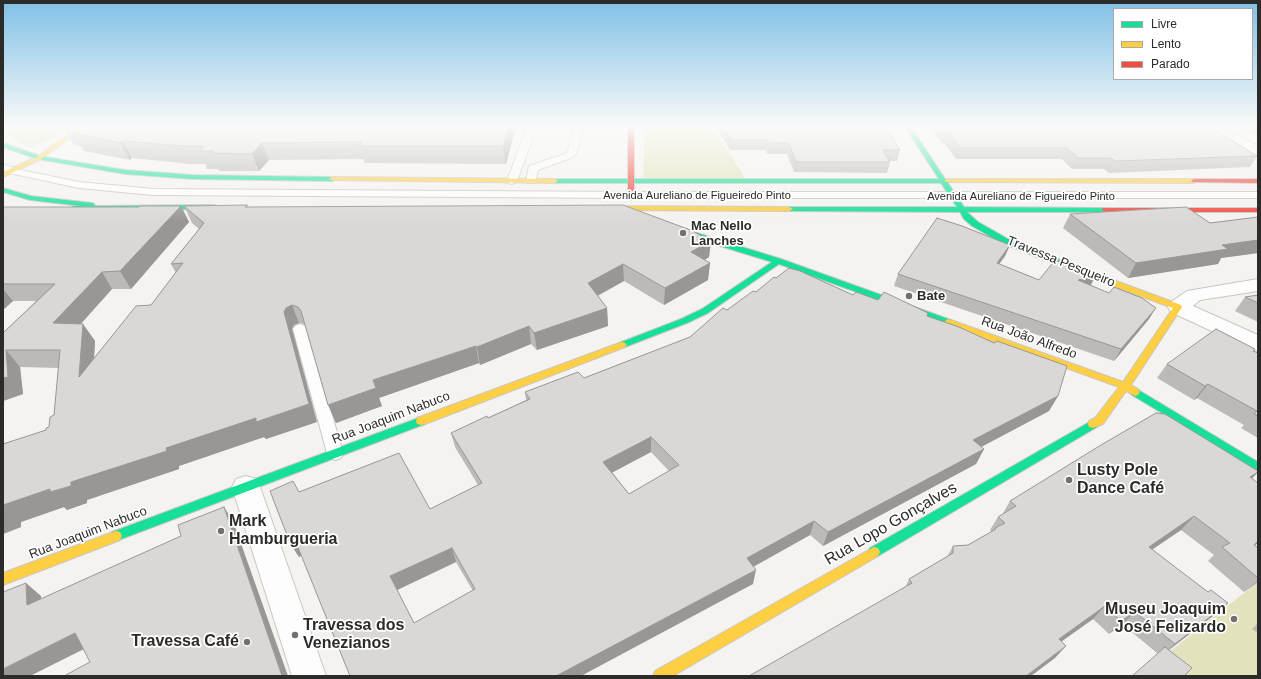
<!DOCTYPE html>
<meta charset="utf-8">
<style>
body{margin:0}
#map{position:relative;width:1261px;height:679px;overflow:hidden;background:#f5f3f0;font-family:Arial,sans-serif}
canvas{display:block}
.frame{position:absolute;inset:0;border:4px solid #2d2b29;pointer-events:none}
.legend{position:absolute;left:1113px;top:8px;width:140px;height:72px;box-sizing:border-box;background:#fff;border:1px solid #abaaa9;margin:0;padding:5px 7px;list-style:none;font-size:12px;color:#2d2b29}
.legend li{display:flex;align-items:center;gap:8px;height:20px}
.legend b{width:20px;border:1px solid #abaaa9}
</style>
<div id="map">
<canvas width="1261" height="679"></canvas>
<div class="frame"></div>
<ul class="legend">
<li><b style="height:5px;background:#16e098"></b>Livre</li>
<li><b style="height:5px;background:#ffcf43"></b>Lento</li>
<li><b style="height:5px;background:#f24e42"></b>Parado</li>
</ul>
</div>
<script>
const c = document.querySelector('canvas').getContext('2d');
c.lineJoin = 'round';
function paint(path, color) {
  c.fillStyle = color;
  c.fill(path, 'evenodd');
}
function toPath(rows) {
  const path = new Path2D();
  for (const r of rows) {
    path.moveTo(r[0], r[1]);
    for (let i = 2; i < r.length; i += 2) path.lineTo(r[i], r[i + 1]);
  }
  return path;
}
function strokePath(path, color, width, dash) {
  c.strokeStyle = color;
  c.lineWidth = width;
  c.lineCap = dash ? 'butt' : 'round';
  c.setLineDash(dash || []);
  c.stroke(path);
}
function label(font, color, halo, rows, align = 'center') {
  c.font = font + ' Arial,sans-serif';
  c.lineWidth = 3.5;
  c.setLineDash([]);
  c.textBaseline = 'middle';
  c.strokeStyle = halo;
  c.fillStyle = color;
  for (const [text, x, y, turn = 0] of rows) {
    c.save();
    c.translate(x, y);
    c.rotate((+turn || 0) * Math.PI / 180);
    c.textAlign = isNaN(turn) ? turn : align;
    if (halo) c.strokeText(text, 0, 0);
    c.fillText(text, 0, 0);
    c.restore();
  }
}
paint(toPath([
 [3,127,71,127,57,137,29,148,3,132],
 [645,127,713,127,745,178,643,178],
 [1258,582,1258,676,1186,676,1164,656]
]), '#e2e3bc');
const lane = toPath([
 [527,127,537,127,517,181,512,184,508,183,507,181,527,127],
 [574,127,584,127,576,154,571,158,538,170,535,183,527,183,526,181,529,166,565,154,568,151,574,127],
 [3,164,16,169,79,182,153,189,631,192,1258,192,1258,198,631,198,153,195,79,188,9,173,3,171,3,164],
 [300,324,305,326,307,329,343,453,341,458,335,460,329,458,327,453,293,329,295,326,300,324]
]);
const street = toPath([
 [1203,127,1221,127,1258,146,1258,157,1253,155,1205,130,1203,127],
 [1258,279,1258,291,1200,300,1193,306,1258,335,1258,351,1250,349,1171,312,1168,307,1171,302,1187,291,1258,279],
 [246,476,256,479,260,487,326,676,292,676,232,487,236,479,246,476]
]);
const fast = toPath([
 [905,127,911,127,945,179,950,181,948,183,964,207,1109,208,1110,210,1106,212,967,212,978,222,1008,239,1078,267,1079,269,1078,271,1072,271,1002,243,972,226,964,219,960,212,789,211,785,209,789,207,957,207,941,183,555,183,552,181,555,179,939,179,905,127],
 [3,143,40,156,125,170,193,175,332,177,335,179,332,181,193,179,125,174,37,159,3,147,3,143],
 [3,188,31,196,92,203,94,204,95,206,214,205,218,207,214,209,76,210,73,210,73,206,81,206,30,200,3,192,3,188],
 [678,229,684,229,781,259,951,320,952,322,948,325,945,324,779,264,708,313,687,323,625,347,619,347,617,345,619,343,681,319,702,309,772,262,678,233,678,229],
 [1135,388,1258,462,1258,471,1132,395,1130,392,1132,389,1135,388],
 [421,417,425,418,426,421,425,424,116,541,112,540,110,536,112,532,421,417],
 [1093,420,1097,421,1098,424,1097,427,878,556,874,557,870,556,868,552,870,548,1093,420]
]);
const slow = toPath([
 [78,127,85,127,41,159,3,177,3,172,37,157,78,127],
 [332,177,555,179,558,181,555,183,330,180,329,179,332,177],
 [947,179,1194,179,1197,181,1194,183,945,182,945,180,947,179],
 [597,206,789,207,793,209,789,211,600,210,596,208,597,206],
 [1072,267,1078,267,1181,305,1182,307,1131,385,1138,389,1140,392,1138,395,1135,396,1126,391,1103,424,1093,428,1089,427,1088,424,1089,421,1095,418,1119,387,945,324,944,322,948,319,951,320,1123,382,1173,308,1072,271,1071,269,1072,267],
 [622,342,625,343,627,345,625,347,425,424,421,425,417,424,416,421,417,418,622,342],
 [116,531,120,532,122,536,120,540,3,585,3,573,116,531],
 [874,547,878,548,880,552,878,556,673,676,653,676,655,671,874,547]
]);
const jam = toPath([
 [628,127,634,127,634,198,631,200,628,198,628,127],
 [1194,179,1258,179,1258,183,1192,182,1191,181,1194,179],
 [1103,208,1258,208,1258,212,1106,212,1102,210,1103,208]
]);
strokePath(lane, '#c9c7c5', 2);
strokePath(street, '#c9c7c5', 2);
strokePath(fast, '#c9c7c5', 2);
strokePath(slow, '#c9c7c5', 2);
strokePath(jam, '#c9c7c5', 2);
strokePath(toPath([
 [26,134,41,133]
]), '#dededc', 2, [1.5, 2.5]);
paint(lane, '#fefdfd');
paint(street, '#fefdfd');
paint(fast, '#16e098');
paint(slow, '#ffcf43');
paint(jam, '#f24e42');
paint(toPath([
 [66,127,516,127,506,164,365,163,363,159,269,160,259,171,219,171,218,169,207,169,205,164,190,164,132,158,130,160,84,151,81,146,74,145,64,128],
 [716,127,886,127,900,150,897,161,889,161,890,162,887,173,794,172,787,154,767,154,766,150,730,150],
 [922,127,1210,127,1257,156,1250,167,1109,173,1104,169,1072,169,1062,159,956,159,945,144,942,144,930,127],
 [1240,127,1258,127,1258,136],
 [247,205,248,207,711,241,709,257,705,260,710,263,708,280,664,305,624,281,598,296,607,308,608,326,537,350,531,344,480,365,479,363,379,398,382,406,336,423,305,324,299,323,294,325,292,329,317,422,266,439,264,437,179,466,179,469,87,500,87,503,67,510,64,507,21,522,21,527,3,534,46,430,49,427,54,415,59,368,20,367,23,394,3,401,3,331,4,332,36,301,13,301,3,310,3,207,139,207,181,206,189,222,131,289,112,289,81,324,83,324,95,341,94,358,151,305,176,273,171,264,199,229,192,223,184,206],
 [1070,214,1210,223,1258,217,1258,253,1221,258,1218,264,1128,278,1063,228],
 [1010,245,1005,256,999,264,1039,280,1095,277,1091,285,1149,319,1114,361,894,286,898,274],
 [776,278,878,300,927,316,1058,396,1049,411,981,447,984,449,976,464,823,546,810,535,753,567,753,584,350,676,302,555,299,557,290,543,299,492,430,509,478,485,455,447,451,433,488,418,526,400,525,392,584,378,690,337,727,310],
 [651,452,669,471,629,494,612,472],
 [456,562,473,591,414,623,397,590],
 [1258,295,1258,322,1235,311,1245,297],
 [1253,351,1258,353,1258,438,1241,428,1244,425,1197,398,1194,400,1157,378,1167,364],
 [1258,472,1252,479,1255,546,1258,548,1258,582,1244,592,1208,561,1214,555,1181,530,1152,550,1208,592,1228,603,1213,616,1169,650,1157,653,1122,624,1109,634,1093,619,1062,641,1055,658,906,586,909,579,947,557,953,546,968,545,992,532,990,530,998,517,1002,515,1010,501],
 [1258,623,1258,633,1252,629]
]), '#bbbab8');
paint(toPath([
 [509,127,516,127,506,164,503,146],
 [123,141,132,158,130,160,120,143],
 [262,143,269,160,259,171,252,154],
 [181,206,189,222,131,289,120,271],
 [1258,240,1258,253,1221,258,1218,264,1128,278,1136,263,1222,245],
 [711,241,709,257,690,269,691,252],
 [1010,245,1005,256,992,274,997,263],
 [710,263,708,280,664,305,665,288],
 [623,264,624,281,589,300,588,283],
 [102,272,112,289,66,340,53,323],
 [1095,277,1089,288,1078,280],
 [3,289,13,301,3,310],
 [292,305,299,323,294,325,292,329,317,422,266,439,264,437,179,466,179,469,87,500,87,503,67,510,64,507,21,522,21,527,3,534,3,505,71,482,166,448,284,312,286,308],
 [607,308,608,326,537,350,534,333],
 [1156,308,1149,319,1114,361,1121,349],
 [83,324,95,341,92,395,79,377],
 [529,326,531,344,480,365,477,347],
 [476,346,479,363,379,398,382,406,336,423,328,405,373,380],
 [6,350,20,367,23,394,3,401,3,378],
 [1208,384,1197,398,1194,400,1205,386],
 [1058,396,1049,411,966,455,973,440],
 [651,437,651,452,604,477,603,462],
 [984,449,976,464,823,546,828,532],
 [1258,472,1245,485,1250,477],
 [224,507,233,521,288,676,282,676],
 [1194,516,1181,530,1136,560,1149,547],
 [814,521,810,535,744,572,747,558],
 [295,540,304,554,299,557,290,543],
 [1258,541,1258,543,1239,558,1254,545],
 [452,548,456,562,397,590,390,576],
 [756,570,753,584,581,676,556,676],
 [1258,581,1258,582,1244,592],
 [26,583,41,596,43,618,27,605],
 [1228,603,1213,616,1161,656,1175,644],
 [1105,606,1093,619,1048,651,1059,639],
 [1135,612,1122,624,1109,634,1121,621],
 [75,633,90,646,30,676,3,676,3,669],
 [1066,646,1055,658,1031,676,1026,676]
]), '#999796');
const building = toPath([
 [66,127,509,127,503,146,360,146,362,142,262,143,252,154,211,153,213,151,200,151,204,146,182,146,123,141,120,143,74,133,80,129,64,128,66,127],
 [723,127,886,127,900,150,883,150,890,162,796,162,789,143,769,143,768,140,731,140,723,127],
 [941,127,1210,127,1257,156,1115,161,1110,158,1078,158,1067,148,960,148,949,133,946,133,941,127],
 [247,205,245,207,623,205,693,231,711,241,691,252,710,263,665,288,623,264,588,283,607,308,534,333,529,326,477,347,476,346,373,380,376,388,328,405,301,311,298,307,292,305,286,308,284,312,309,404,256,422,256,418,166,448,167,451,71,482,71,486,50,492,50,489,3,505,3,444,46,430,46,428,49,427,50,417,54,415,60,350,6,350,8,377,3,378,3,331,4,332,55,284,3,284,3,207,139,207,140,206,181,206,120,271,102,272,53,323,83,324,79,377,136,306,151,305,183,263,171,264,204,223,184,206,247,205],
 [1186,207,1210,223,1258,217,1258,240,1222,245,1228,249,1136,263,1070,214,1186,207],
 [937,218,962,226,1010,245,997,263,1039,280,1055,260,1095,277,1078,280,1109,293,1114,287,1142,298,1156,308,1121,349,898,274,937,218],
 [789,268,800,271,853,295,856,292,878,300,884,292,928,313,927,316,959,327,994,343,997,341,1067,366,1058,396,973,440,984,449,828,532,814,521,747,558,756,570,556,676,350,676,295,540,290,543,270,491,293,481,299,492,399,453,430,509,482,483,451,433,487,416,488,418,530,399,525,392,578,372,584,378,690,337,723,308,727,310,753,291,756,292,774,277,776,278,789,268],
 [651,437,679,465,629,494,603,462,651,437],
 [452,548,475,589,414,623,390,576,452,548],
 [1258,295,1258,303,1245,297,1258,295],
 [1216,329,1255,349,1253,351,1258,353,1258,416,1254,414,1257,411,1208,384,1205,386,1167,364,1216,329],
 [1156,413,1165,414,1258,471,1258,472,1250,477,1258,483,1258,541,1254,545,1258,548,1258,578,1222,547,1230,543,1194,516,1149,547,1208,592,1211,590,1228,603,1175,644,1135,612,1121,621,1105,606,1059,639,1066,646,1026,676,749,676,912,583,909,579,953,553,953,546,968,545,996,529,995,528,1005,523,998,517,1016,506,1010,501,1101,445,1156,413],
 [224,507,282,676,64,676,90,662,75,633,3,669,3,592,26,583,27,605,181,536,178,525,224,507],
 [1165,647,1192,668,1184,676,1132,676,1165,647]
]);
paint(building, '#dad8d6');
strokePath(building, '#999796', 1);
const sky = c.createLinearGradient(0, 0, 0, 222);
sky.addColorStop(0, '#7fc0e6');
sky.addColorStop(0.57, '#fafaf8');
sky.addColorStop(1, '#fafaf800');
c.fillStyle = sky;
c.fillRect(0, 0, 1261, 222);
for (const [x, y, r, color] of [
 [683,233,4,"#73716f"],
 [909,296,4,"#73716f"],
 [1069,480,4,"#73716f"],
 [221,531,4,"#73716f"],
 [1234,619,4,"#73716f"],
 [295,635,4,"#73716f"],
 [247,642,4,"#73716f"]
]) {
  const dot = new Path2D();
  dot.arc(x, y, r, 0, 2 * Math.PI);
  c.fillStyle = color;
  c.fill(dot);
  strokePath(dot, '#fff', 1.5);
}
label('11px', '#2d2b29', '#fff', [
 ["Avenida Aureliano de Figueiredo Pinto",697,196],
 ["Avenida Aureliano de Figueiredo Pinto",1021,197]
]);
label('bold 13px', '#2d2b29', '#fff', [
 ["Mac Nello",691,226],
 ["Lanches",691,241],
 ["Bate",917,296]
], 'left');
label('13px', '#2d2b29', '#fff', [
 ["Travessa Pesqueiro",1061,262,22],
 ["Rua João Alfredo",1029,338,20],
 ["Rua Joaquim Nabuco",391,418,-21],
 ["Rua Joaquim Nabuco",88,533,-21]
]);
label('bold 16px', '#2d2b29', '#fff', [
 ["Lusty Pole",1077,471],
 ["Dance Café",1077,489],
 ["Mark",229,522],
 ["Hamburgueria",229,540],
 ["Museu Joaquim",1226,610,"right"],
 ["José Felizardo",1226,628,"right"],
 ["Travessa dos",303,626],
 ["Venezianos",303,644],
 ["Travessa Café",239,642,"right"]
], 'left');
label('16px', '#2d2b29', '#fff', [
 ["Rua Lopo Gonçalves",891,524,-30]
]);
</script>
